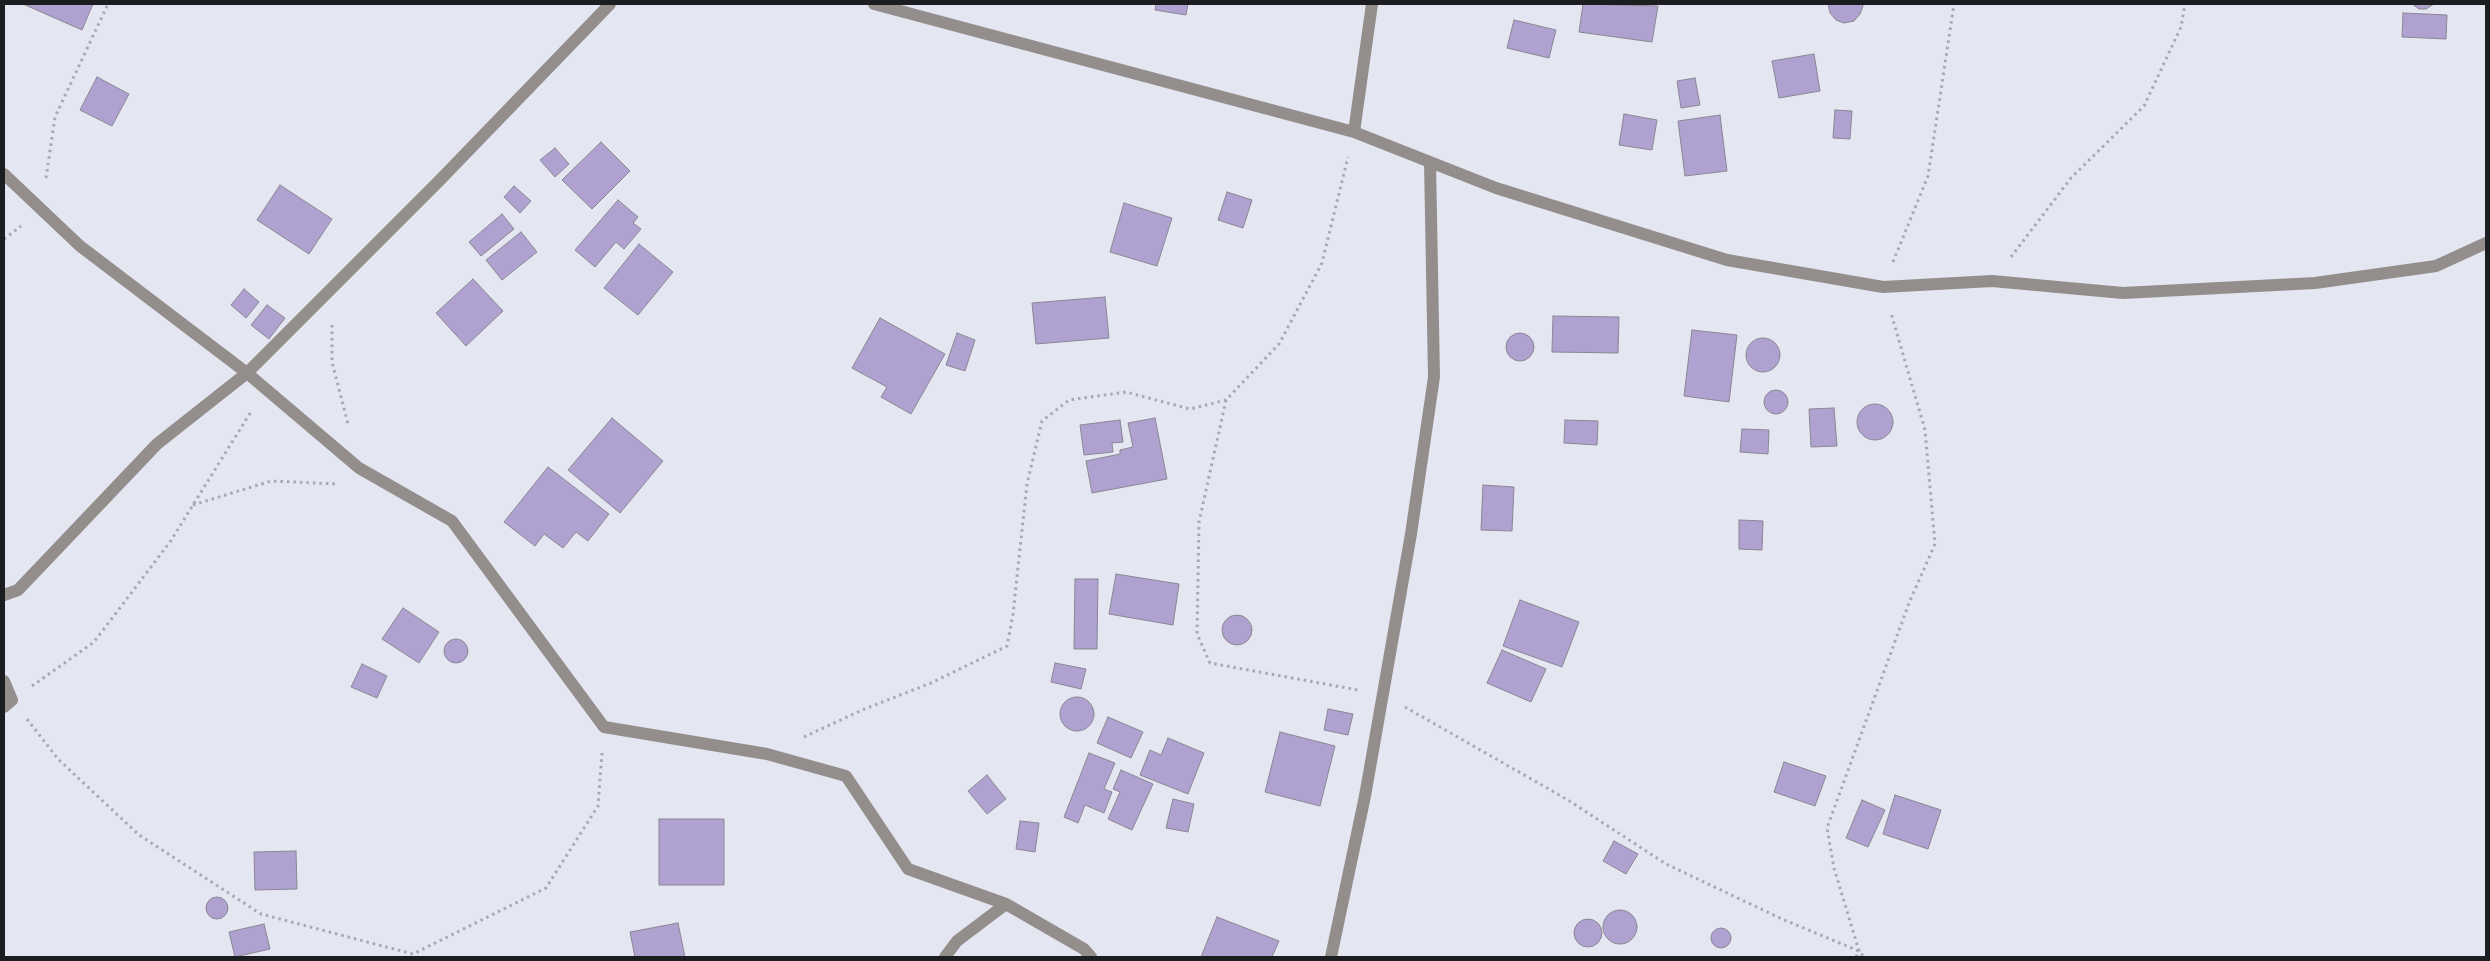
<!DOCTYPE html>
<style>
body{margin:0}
#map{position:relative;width:2490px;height:961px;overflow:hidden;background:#e4e6f2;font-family:"PT Sans Narrow",sans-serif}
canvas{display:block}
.frame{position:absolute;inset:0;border:5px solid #1c1d21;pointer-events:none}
</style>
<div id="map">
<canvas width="2490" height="961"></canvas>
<div class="frame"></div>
</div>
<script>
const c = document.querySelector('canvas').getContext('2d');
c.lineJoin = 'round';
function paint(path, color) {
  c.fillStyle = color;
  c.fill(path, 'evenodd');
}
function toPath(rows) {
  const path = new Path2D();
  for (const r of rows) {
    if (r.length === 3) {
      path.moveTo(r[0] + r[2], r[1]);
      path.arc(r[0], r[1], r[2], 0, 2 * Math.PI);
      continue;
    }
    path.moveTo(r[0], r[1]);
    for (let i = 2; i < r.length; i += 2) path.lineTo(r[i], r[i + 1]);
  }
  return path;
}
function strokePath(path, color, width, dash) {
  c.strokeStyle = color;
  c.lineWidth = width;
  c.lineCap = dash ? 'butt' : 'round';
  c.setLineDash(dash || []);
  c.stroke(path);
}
const building = toPath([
 [23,4,93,4,82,30,23,4],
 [1156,4,1188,4,1186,15,1155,10,1156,4],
 [1583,4,1658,6,1652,42,1579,32,1583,4],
 [1828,4,1863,4,1863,6,1860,14,1854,21,1844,23,1836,20,1830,13,1828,4],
 [2412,4,2434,4,2426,9,2419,9,2412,4],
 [2403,13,2447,15,2446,39,2402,37,2403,13],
 [1514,20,1556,30,1549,58,1507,48,1514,20],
 [1814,54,1820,91,1779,98,1772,61,1814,54],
 [97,77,129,94,112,126,80,110,97,77],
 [1695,78,1700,105,1681,108,1677,81,1695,78],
 [1835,110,1852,111,1850,139,1833,138,1835,110],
 [1624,114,1657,120,1652,150,1619,145,1624,114],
 [1720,115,1727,171,1685,176,1678,121,1720,115],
 [601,142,630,171,592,209,562,180,601,142],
 [555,148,569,164,555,177,540,160,555,148],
 [280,185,332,219,309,254,257,220,280,185],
 [514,186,531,201,520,213,504,197,514,186],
 [1227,192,1252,200,1243,228,1218,220,1227,192],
 [618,200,638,217,633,223,641,229,624,249,616,242,595,267,575,250,618,200],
 [1124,203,1172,218,1157,266,1110,252,1124,203],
 [502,214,514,229,481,256,469,242,502,214],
 [521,232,537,252,502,280,486,260,521,232],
 [639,244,673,272,638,315,604,288,639,244],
 [473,279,503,311,466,346,436,313,473,279],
 [244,289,259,302,246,318,231,305,244,289],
 [1105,297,1109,338,1036,344,1032,303,1105,297],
 [267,305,285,318,269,339,251,325,267,305],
 [1553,316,1619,317,1618,353,1552,352,1553,316],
 [880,318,945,354,911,414,881,397,887,387,852,368,880,318],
 [1692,330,1737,335,1729,402,1684,396,1692,330],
 [957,333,975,340,965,371,946,365,957,333],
 [1520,347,14],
 [1763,355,17],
 [1776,402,12],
 [1875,422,18],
 [1834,408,1837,446,1811,447,1809,409,1834,408],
 [612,418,663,461,620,513,568,470,612,418],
 [1155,418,1167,479,1092,493,1086,461,1120,454,1120,450,1133,447,1128,423,1155,418],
 [1120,420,1123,442,1112,443,1113,452,1084,455,1080,425,1120,420],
 [1565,420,1598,421,1597,445,1564,443,1565,420],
 [1742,429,1769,430,1768,454,1740,452,1742,429],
 [548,467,609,514,588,541,576,532,563,548,544,534,535,546,504,522,548,467],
 [1483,485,1514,487,1512,531,1481,530,1483,485],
 [1739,520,1763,521,1762,550,1739,549,1739,520],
 [1116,574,1179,584,1173,625,1109,614,1116,574],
 [1075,579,1098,579,1097,649,1074,649,1075,579],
 [1520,600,1579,622,1562,667,1503,646,1520,600],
 [403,608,439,632,419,663,382,639,403,608],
 [1237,630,15],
 [456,651,12],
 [1502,650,1546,669,1531,702,1487,683,1502,650],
 [1055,663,1086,669,1081,689,1051,682,1055,663],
 [362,664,387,676,377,698,351,687,362,664],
 [1077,714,17],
 [1328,709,1353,714,1348,735,1324,730,1328,709],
 [1108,717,1143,732,1131,758,1097,743,1108,717],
 [1280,732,1335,746,1320,806,1265,792,1280,732],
 [1168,738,1204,753,1188,794,1140,775,1150,750,1161,755,1168,738],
 [1089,753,1115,763,1104,789,1112,792,1104,813,1085,805,1078,823,1064,817,1089,753],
 [1784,762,1826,776,1815,806,1774,792,1784,762],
 [1121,770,1153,784,1132,830,1108,819,1120,792,1113,789,1121,770],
 [987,775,1006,799,987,814,968,791,987,775],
 [1895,795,1941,810,1928,849,1883,834,1895,795],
 [1173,799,1194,804,1188,832,1166,828,1173,799],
 [1862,800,1885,810,1868,847,1846,838,1862,800],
 [659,819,724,819,724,885,659,885,659,819],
 [1020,821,1039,823,1035,852,1016,849,1020,821],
 [1614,841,1638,854,1626,874,1603,861,1614,841],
 [296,851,297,889,255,890,254,852,296,851],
 [217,908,11],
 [1620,927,17],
 [1217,917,1279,941,1272,957,1201,957,1217,917],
 [1588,933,14],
 [678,923,685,957,635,957,630,932,678,923],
 [264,924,270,949,235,957,229,932,264,924],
 [1721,938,10]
]);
paint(building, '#afa1d0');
strokePath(building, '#8a8792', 1);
strokePath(toPath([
 [46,178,55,117,108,4],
 [4,239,21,226],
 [2011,257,2071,178,2144,106,2181,27,2185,4],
 [1893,262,1928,176,1954,4],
 [332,325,332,362,348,424],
 [1226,400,1199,522,1197,634,1210,663,1358,690],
 [193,505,271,481,338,484],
 [32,686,94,642,170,542,252,410],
 [1405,707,1568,800,1666,864,1782,919,1859,951,1864,957],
 [27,719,58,759,139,835,261,914,413,954,546,888,598,806,602,753],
 [804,737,862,710,931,683,1007,646,1013,614,1027,484,1042,421,1069,400,1126,392,1190,409,1226,400,1279,344,1322,263,1348,157],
 [1856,957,1859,951,1834,868,1827,828,1909,603,1935,544,1925,430,1891,313]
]), '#a6a8b2', 3, [2.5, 4]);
strokePath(toPath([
 [874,4,1354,132,1496,188,1727,260,1883,287,1992,281,2123,293,2315,283,2436,266,2486,243],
 [1354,132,1372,4],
 [4,174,80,246,247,373,359,468,452,521,604,727,767,754,846,776,908,869,1006,904,1084,949,1091,957],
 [4,595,18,590,157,444,247,373,440,180,610,4],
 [4,681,12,700,4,707],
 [945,957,957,941,1006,904],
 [1331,957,1365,796,1411,534,1434,377,1430,162]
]), '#938e8b', 12);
</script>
